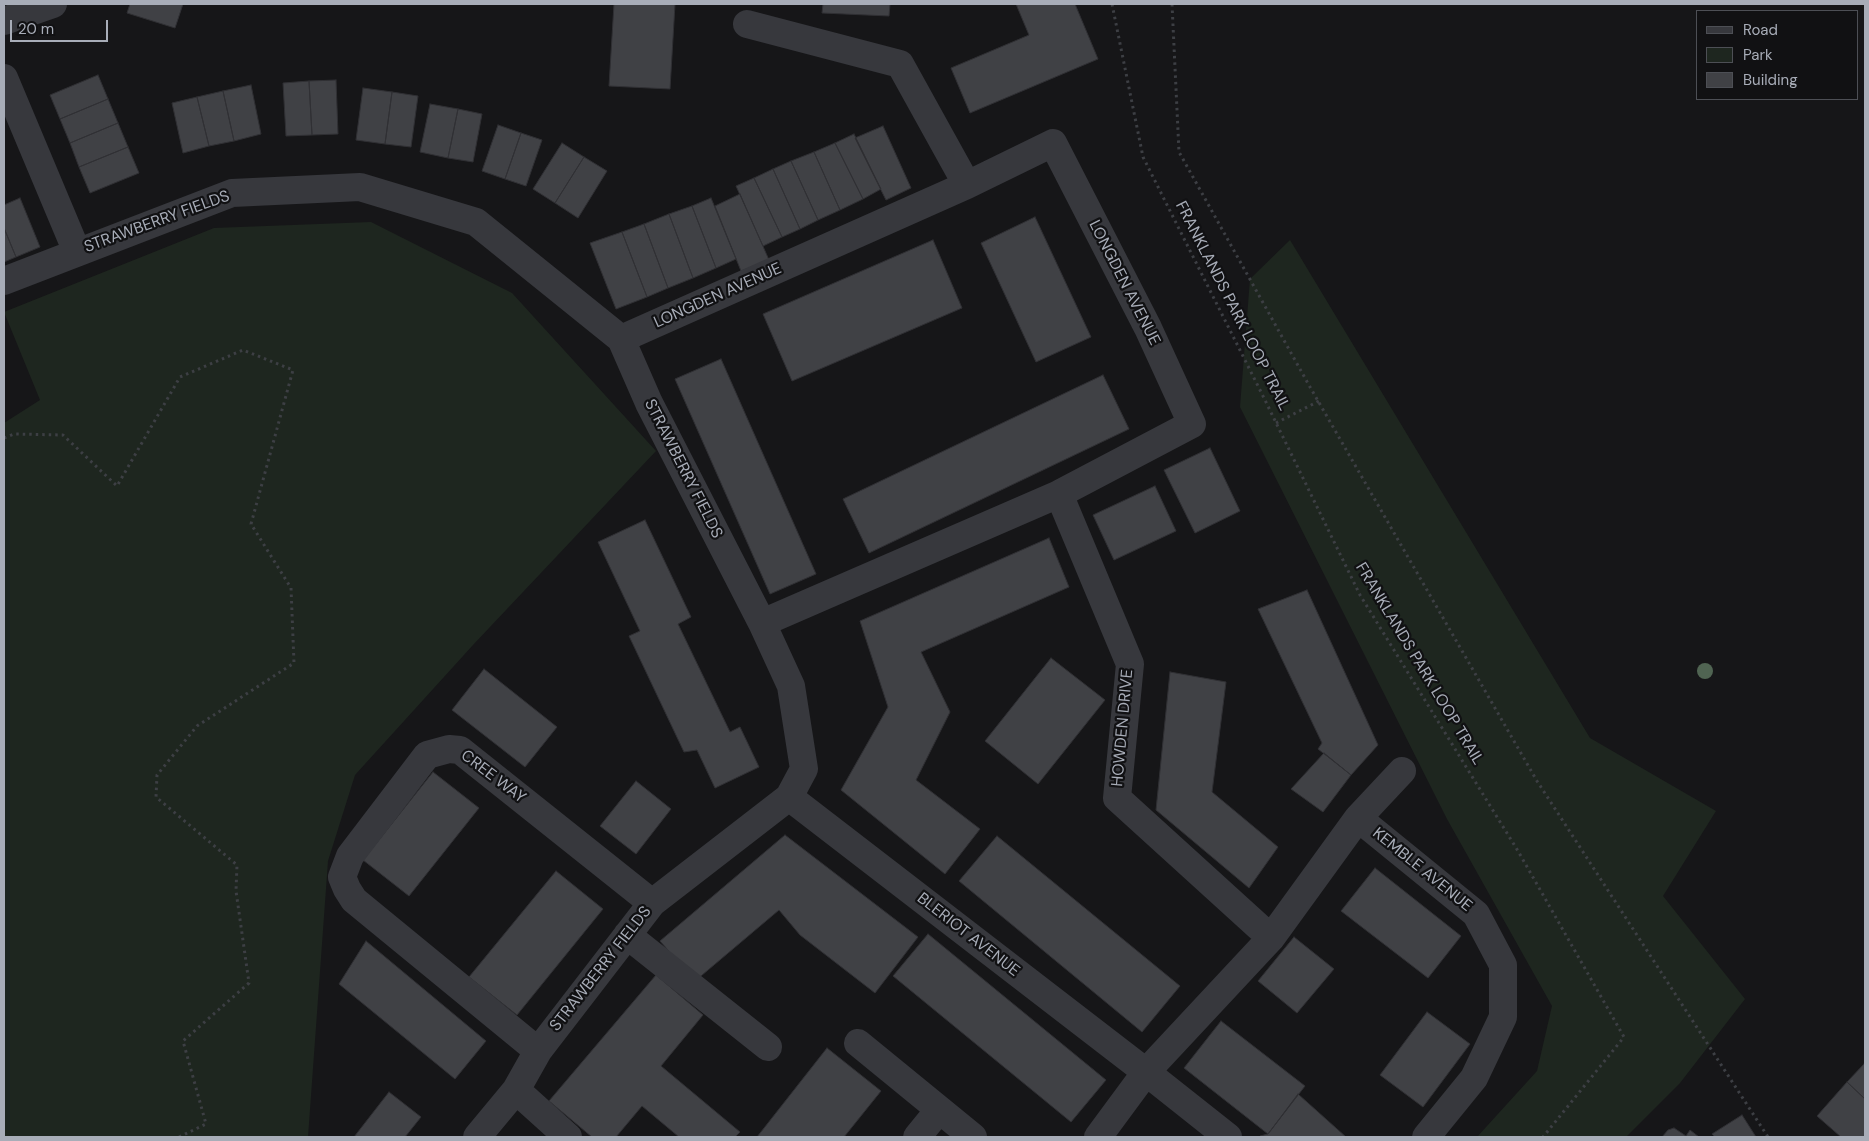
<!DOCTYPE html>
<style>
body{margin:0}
#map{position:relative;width:1869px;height:1141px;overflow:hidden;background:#161618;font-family:"DM Sans",sans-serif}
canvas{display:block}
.frame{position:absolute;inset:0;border:5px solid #a8adb8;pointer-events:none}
.legend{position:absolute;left:1696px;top:10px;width:162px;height:90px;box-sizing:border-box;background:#111113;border:1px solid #4d4f55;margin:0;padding:6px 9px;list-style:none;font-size:15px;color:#a8adb8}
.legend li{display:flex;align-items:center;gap:10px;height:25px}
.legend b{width:25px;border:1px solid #4d4f55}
.scale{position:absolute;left:10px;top:20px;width:98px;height:22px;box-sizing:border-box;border:2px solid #a8adb8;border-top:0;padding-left:6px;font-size:15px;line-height:18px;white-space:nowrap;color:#a8adb8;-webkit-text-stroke:4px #111113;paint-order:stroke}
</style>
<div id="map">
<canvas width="1869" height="1141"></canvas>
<div class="frame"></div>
<ul class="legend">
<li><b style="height:6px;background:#37383d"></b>Road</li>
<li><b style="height:14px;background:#1e261f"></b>Park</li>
<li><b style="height:14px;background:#404145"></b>Building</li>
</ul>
<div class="scale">20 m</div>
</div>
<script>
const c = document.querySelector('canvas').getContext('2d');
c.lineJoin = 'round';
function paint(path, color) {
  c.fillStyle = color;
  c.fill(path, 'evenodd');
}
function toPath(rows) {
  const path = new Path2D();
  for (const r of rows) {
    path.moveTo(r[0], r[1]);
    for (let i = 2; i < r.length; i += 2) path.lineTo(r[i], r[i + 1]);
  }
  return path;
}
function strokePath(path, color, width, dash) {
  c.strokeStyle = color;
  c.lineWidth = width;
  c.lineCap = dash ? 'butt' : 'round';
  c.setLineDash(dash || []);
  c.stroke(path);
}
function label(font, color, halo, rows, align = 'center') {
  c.font = font + ' "DM Sans",sans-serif';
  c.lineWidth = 4.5;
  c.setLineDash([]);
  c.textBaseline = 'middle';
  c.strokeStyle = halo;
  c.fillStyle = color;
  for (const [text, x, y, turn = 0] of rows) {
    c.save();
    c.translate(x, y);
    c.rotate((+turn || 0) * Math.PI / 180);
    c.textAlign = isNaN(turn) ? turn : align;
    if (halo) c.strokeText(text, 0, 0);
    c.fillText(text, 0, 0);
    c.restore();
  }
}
paint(toPath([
 [371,222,512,293,656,451,473,645,355,775,328,861,308,1137,4,1137,4,423,40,400,4,312,214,228],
 [1290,240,1590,738,1716,811,1663,896,1745,999,1680,1083,1626,1137,1477,1137,1537,1071,1552,1006,1447,819,1240,407,1250,279]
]), '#1e261f');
const building = toPath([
 [130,4,183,4,175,28,127,13,130,4],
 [614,4,675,4,670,89,609,86,614,4],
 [823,4,890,4,889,16,822,13,823,4],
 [1016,4,1075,4,1098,59,970,113,951,68,1029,35,1016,4],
 [98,75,108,99,60,119,50,95,98,75],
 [336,80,338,134,312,135,309,81,336,80],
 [309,81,312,135,286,136,283,83,309,81],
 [251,85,261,134,234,141,223,91,251,85],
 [363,88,392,92,385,144,356,140,363,88],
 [223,91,234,141,209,146,197,97,223,91],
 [392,92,418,96,411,147,385,144,392,92],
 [197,97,209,146,183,153,172,103,197,97],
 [108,99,118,123,70,143,60,119,108,99],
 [430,104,458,109,448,158,420,152,430,104],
 [458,109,482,114,473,162,448,158,458,109],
 [118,123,128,147,79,167,70,143,118,123],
 [498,125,521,133,505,179,482,171,498,125],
 [883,126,911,188,886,200,855,138,883,126],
 [521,133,542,140,526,186,505,179,521,133],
 [854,134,881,189,863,199,835,143,854,134],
 [562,143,584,157,555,203,533,189,562,143],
 [835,143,863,199,840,210,814,152,835,143],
 [128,147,139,173,90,193,79,167,128,147],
 [814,152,840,210,818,220,791,161,814,152],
 [584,157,607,171,578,218,555,203,584,157],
 [791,161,818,220,800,229,773,169,791,161],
 [773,169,800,229,782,237,754,178,773,169],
 [754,178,782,237,763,246,736,186,754,178],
 [740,194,769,260,741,271,715,206,740,194],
 [20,198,40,247,16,257,4,228,4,205,20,198],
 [711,198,736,259,716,268,692,206,711,198],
 [692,206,716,268,693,278,669,214,692,206],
 [669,214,693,278,668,288,644,224,669,214],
 [1035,217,1091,337,1036,362,981,243,1035,217],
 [644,224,668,288,647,297,622,232,644,224],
 [4,228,16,257,4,262,4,228],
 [622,232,647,297,616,309,590,243,622,232],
 [933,240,962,308,792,381,763,314,933,240],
 [721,359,816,574,770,594,675,379,721,359],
 [1103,375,1129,429,869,553,843,499,1103,375],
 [1210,448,1240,511,1195,533,1164,470,1210,448],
 [1155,486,1176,531,1114,560,1093,515,1155,486],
 [645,520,691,617,678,624,730,732,740,727,759,767,715,788,697,750,684,752,629,636,640,631,598,542,645,520],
 [1049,538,1069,587,921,652,950,712,916,780,980,829,945,874,841,790,888,707,860,621,1049,538],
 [1307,590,1378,745,1351,775,1318,749,1322,743,1258,609,1307,590],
 [1051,658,1105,700,1038,784,985,741,1051,658],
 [484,669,557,727,525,767,452,710,484,669],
 [1170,672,1226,682,1212,792,1278,847,1249,888,1156,810,1170,672],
 [1324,753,1351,775,1323,812,1291,789,1324,753],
 [433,772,479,808,409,896,363,860,433,772],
 [636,781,671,809,636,854,600,826,636,781],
 [785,835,918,937,875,993,800,935,779,910,695,981,660,941,785,835],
 [997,836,1180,986,1142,1032,959,881,997,836],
 [1375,868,1461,936,1428,978,1341,911,1375,868],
 [556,871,603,909,517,1015,469,977,556,871],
 [928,934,1106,1080,1071,1122,893,976,928,934],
 [1294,937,1334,969,1297,1013,1258,981,1294,937],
 [366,941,486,1041,455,1079,339,984,366,941],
 [656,975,703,1015,661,1066,740,1132,735,1137,679,1137,642,1106,616,1137,592,1137,549,1101,656,975],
 [1427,1012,1470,1044,1423,1107,1380,1075,1427,1012],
 [1221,1021,1305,1086,1268,1134,1184,1068,1221,1021],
 [827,1048,881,1091,844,1137,757,1137,827,1048],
 [1864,1064,1865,1066,1865,1099,1847,1082,1864,1064],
 [1847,1082,1865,1099,1865,1137,1841,1137,1817,1116,1847,1082],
 [389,1092,421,1117,405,1137,354,1137,389,1092],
 [1298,1094,1346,1137,1261,1137,1260,1136,1268,1134,1298,1094],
 [1742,1115,1756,1137,1715,1137,1712,1134,1742,1115],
 [1674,1128,1686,1136,1690,1130,1699,1137,1662,1137,1668,1130,1674,1128]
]);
paint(building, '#404145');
strokePath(building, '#303034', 1);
strokePath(toPath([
 [1112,4,1143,157,1262,394,1360,595,1518,851,1624,1037,1543,1137],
 [1172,4,1179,152,1310,387,1537,781,1768,1137],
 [1276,423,1319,401],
 [4,438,14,434,63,435,117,486,180,377,243,350,293,370,251,524,291,588,294,663,197,726,157,775,156,797,237,865,236,891,249,983,183,1041,206,1124,179,1137]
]), '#3d3f44', 3, [2.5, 4]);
strokePath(toPath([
 [4,21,53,4],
 [747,24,900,64,967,185],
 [4,78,77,252],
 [4,281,232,193,360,187,476,222,621,339,649,403,762,623,791,686,804,769,789,797,652,903,538,1051,516,1090,477,1137],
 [621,339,967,185,1053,143,1148,328,1192,424,1059,494,762,623],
 [1059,494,1130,664,1117,798,1271,938],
 [789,797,1146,1072,1228,1137],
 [1358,818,1476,914,1503,965,1503,1017,1474,1078,1426,1137],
 [627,935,768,1047],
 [858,1043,973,1137],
 [538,1051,354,900,347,889,342,877,350,856,427,755,449,749,460,750,652,903],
 [516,1090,568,1137],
 [917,1137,939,1110],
 [1098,1137,1146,1072,1271,938,1358,818,1402,771]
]), '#37383d', 28);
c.fillStyle = '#506452';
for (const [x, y] of [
 [1705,671]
]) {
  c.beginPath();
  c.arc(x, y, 8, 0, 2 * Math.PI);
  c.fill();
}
label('16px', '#a8adb8', '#111113', [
 ["STRAWBERRY FIELDS",157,222,-20],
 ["LONGDEN AVENUE",1124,283,63],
 ["LONGDEN AVENUE",718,296,-24],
 ["FRANKLANDS PARK LOOP TRAIL",1232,306,63],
 ["STRAWBERRY FIELDS",683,469,63],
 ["FRANKLANDS PARK LOOP TRAIL",1419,664,59],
 ["HOWDEN DRIVE",1123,728,-85],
 ["CREE WAY",493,777,37],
 ["KEMBLE AVENUE",1422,870,39],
 ["BLERIOT AVENUE",968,935,38],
 ["STRAWBERRY FIELDS",601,969,-52]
]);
</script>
